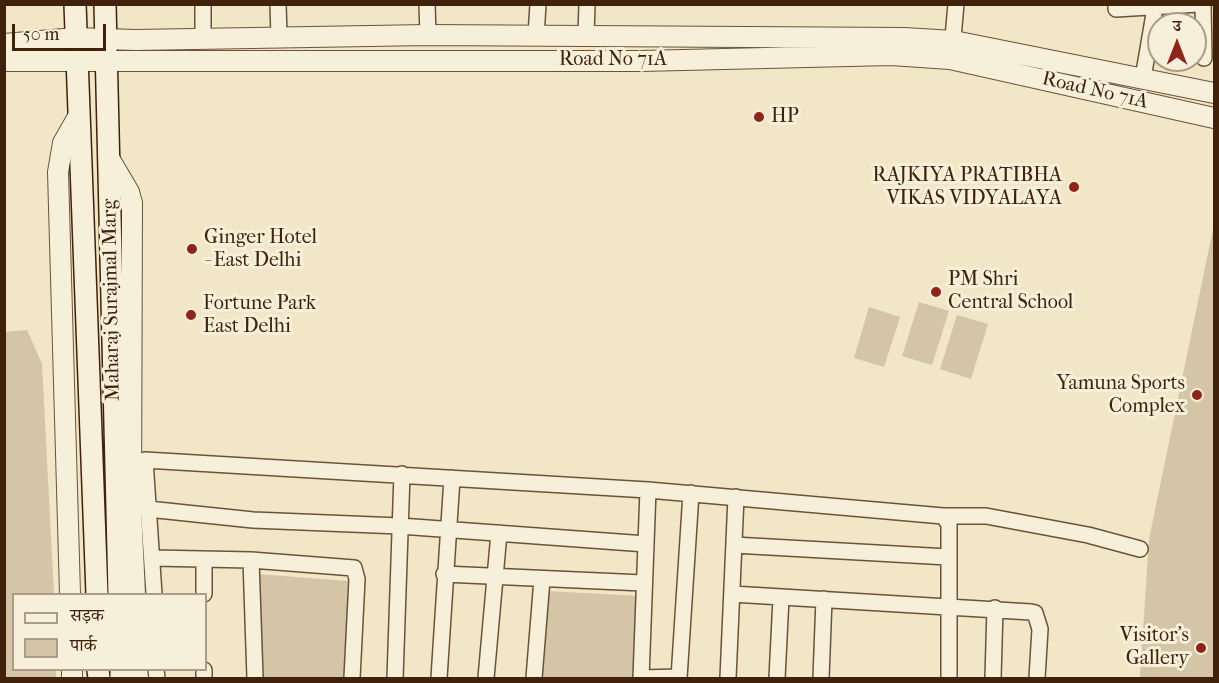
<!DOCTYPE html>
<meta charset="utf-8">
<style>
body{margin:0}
#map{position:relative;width:1219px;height:683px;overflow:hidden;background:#f1e6c5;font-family:"IM FELL French Canon","Noto Serif Devanagari",serif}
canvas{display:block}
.frame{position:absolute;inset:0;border:6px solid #3f2209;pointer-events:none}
.legend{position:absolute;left:12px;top:593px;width:195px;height:78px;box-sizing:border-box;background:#f6efd9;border:2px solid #ad9d86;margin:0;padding:8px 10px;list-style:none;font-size:18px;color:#3f2209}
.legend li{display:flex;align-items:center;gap:12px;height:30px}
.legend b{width:30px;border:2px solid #ad9d86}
.north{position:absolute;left:1147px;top:12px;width:60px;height:60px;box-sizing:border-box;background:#f6efd9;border:2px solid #ad9d86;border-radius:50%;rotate:0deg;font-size:16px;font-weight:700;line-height:24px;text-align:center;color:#3f2209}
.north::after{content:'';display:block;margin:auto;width:21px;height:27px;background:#8f2418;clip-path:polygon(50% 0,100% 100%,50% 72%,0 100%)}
.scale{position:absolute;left:12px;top:24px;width:94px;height:27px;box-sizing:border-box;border:3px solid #3f2209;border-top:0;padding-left:8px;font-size:18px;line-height:21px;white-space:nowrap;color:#3f2209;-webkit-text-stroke:4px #f6efd9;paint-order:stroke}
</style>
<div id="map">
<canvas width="1219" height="683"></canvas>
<div class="frame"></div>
<ul class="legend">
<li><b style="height:8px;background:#f6efd9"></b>सड़क</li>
<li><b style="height:16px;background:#d3c5a5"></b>पार्क</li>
</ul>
<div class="north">उ</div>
<div class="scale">50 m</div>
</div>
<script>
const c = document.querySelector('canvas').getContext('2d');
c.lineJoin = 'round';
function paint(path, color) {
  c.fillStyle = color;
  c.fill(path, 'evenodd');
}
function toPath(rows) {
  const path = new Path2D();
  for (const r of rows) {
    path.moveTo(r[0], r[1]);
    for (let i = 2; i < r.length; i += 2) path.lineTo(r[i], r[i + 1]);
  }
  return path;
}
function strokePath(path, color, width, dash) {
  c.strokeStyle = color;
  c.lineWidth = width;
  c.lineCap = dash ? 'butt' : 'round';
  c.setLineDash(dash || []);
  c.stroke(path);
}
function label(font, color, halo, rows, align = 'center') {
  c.font = font + ' "IM FELL French Canon",serif';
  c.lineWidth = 6;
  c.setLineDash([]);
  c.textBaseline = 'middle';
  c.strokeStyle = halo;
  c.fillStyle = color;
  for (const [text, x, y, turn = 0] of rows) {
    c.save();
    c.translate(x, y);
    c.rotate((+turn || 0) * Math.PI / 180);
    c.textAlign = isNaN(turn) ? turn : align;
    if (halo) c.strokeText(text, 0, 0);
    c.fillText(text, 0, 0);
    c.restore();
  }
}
paint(toPath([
 [1214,224,1214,678,1140,678,1149,539],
 [919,302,949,311,932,365,902,356],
 [869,307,900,317,884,367,854,358],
 [957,315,988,324,971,379,940,369],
 [27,330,42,364,54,594,14,594,14,670,56,670,56,678,5,678,5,332],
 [258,574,348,581,347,678,262,678],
 [547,591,641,596,634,678,540,678]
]), '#d3c5a5');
const minor = toPath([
 [203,4,203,37],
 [278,4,279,36],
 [427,4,428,35],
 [1116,4,1116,9,1199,4],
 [1203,4,1204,58],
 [536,36,538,4],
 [586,36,587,4],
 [952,49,956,4],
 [1143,78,1155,8],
 [148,509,253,520,400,526,646,544],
 [943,516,949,524,949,678],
 [734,545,948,557],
 [153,558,251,560,354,568,357,579,352,678],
 [204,560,204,594],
 [251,560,255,678],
 [444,574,643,583],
 [154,594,145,460,648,490,943,516,986,516,1088,535,1140,549],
 [732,594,1031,612,1035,613,1040,629,1037,678],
 [156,670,157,678],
 [204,670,204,678],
 [395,678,402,474],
 [439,678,452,478],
 [486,678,499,533],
 [534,678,542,579],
 [641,678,648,490],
 [641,678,679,677],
 [679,678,691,493],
 [728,678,736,497],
 [777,678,781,598],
 [821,678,824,599],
 [993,678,995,608]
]);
const tertiary = toPath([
 [4,44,76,38,135,40,428,35,904,38,954,41,1214,93],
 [4,61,641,61,891,55,950,59,1214,118],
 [109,158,129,192,132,203,131,509,135,594],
 [70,594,58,172,63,143,79,115],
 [72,670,72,678],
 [137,670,138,678]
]);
const secondary = toPath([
 [75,4,97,594],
 [105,4,119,594],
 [98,670,99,678],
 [121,670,121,678]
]);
strokePath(minor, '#6c5338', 18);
strokePath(tertiary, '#6c5338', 22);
strokePath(secondary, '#3f2209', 24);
strokePath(minor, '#f6efd9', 15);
strokePath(tertiary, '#f6efd9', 20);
strokePath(secondary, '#f6efd9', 21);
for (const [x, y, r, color] of [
 [759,117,6,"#8f2418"],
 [1074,187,6,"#8f2418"],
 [192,249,6,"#8f2418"],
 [936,292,6,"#8f2418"],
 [191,315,6,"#8f2418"],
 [1197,395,6,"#8f2418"],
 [1201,648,6,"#8f2418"]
]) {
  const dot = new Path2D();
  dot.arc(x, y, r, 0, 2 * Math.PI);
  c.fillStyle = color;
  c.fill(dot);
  strokePath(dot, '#f6efd9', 2);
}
label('20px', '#3f2209', '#f6efd9', [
 ["Road No 71A",613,60],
 ["Road No 71A",1095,91,13],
 ["Maharaj Surajmal Marg",112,300,-91]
]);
label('20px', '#3f2209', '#f6efd9', [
 ["HP",771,117],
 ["RAJKIYA PRATIBHA",1062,176,"right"],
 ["VIKAS VIDYALAYA",1062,199,"right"],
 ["Ginger Hotel",204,238],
 ["- East Delhi",204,261],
 ["PM Shri",948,280],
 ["Central School",948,303],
 ["Fortune Park",203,304],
 ["East Delhi",203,327],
 ["Yamuna Sports",1185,384,"right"],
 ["Complex",1185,407,"right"],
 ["Visitor's",1189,636,"right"],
 ["Gallery",1189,659,"right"]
], 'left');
</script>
